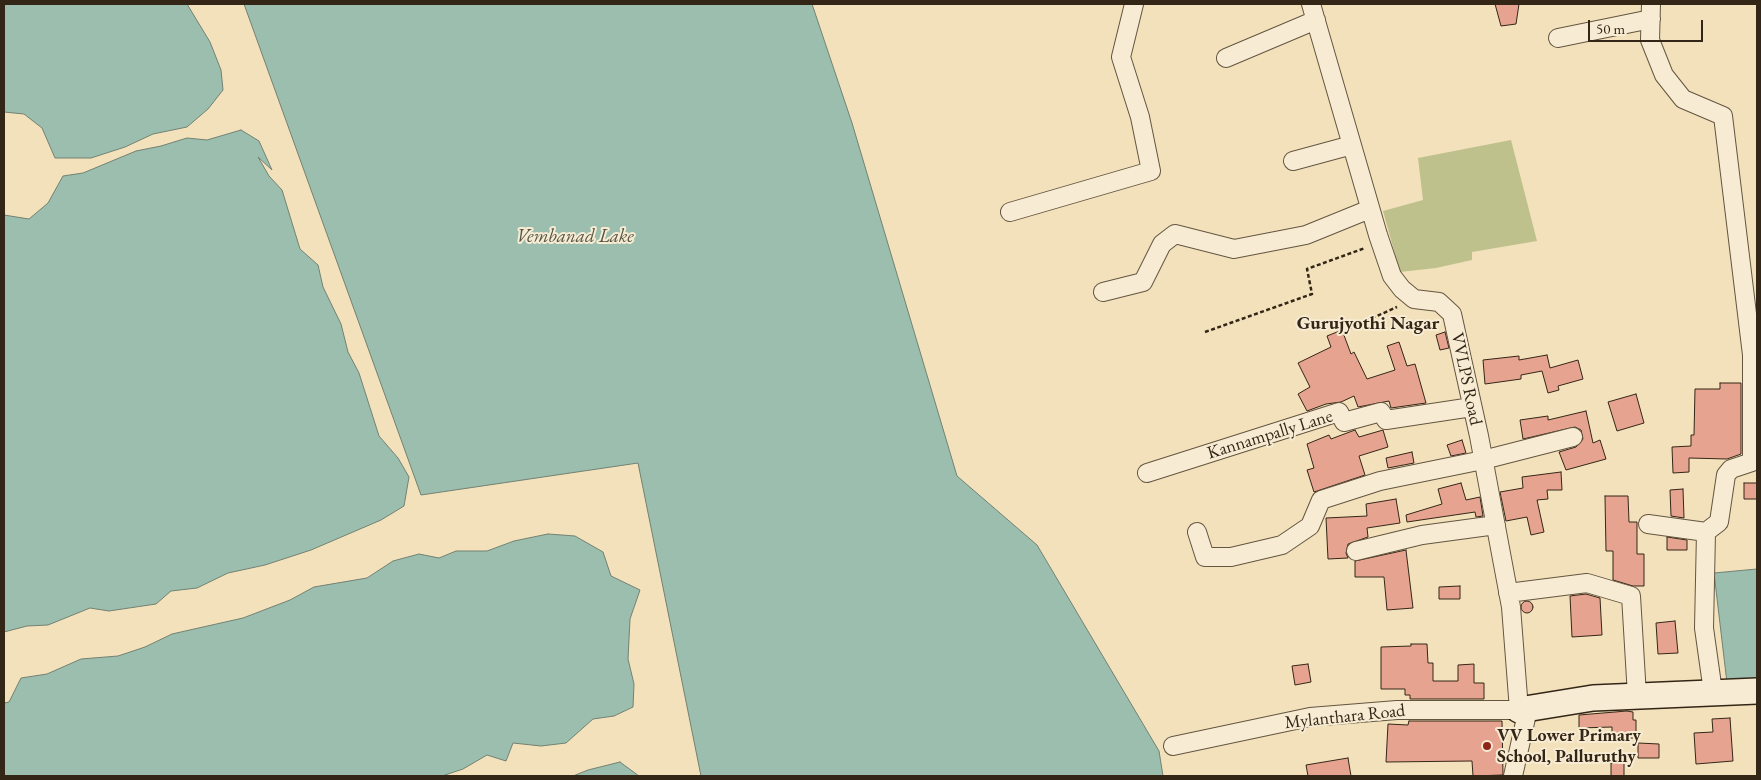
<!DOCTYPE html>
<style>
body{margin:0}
#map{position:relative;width:1761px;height:780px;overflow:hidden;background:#f2e1bb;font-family:"EB Garamond",serif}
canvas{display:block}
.frame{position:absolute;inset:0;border:5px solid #342617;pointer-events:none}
.scale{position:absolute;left:1588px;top:20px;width:115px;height:22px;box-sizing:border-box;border:2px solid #342617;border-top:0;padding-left:6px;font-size:15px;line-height:18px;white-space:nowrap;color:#342617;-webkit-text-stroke:4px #f7ecd3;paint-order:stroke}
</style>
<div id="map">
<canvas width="1761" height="780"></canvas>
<div class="frame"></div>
<div class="scale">50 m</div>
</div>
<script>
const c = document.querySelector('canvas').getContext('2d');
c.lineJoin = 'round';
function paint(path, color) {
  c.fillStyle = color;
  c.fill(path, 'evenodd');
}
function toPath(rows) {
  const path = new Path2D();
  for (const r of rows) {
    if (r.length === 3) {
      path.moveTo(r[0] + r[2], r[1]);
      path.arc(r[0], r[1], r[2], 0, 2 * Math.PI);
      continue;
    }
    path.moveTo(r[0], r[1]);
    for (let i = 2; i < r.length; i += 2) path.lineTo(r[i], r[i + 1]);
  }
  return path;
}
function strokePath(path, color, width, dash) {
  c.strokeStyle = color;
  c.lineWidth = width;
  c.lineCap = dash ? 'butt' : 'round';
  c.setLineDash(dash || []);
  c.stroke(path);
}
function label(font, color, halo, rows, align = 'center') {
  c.font = font + ' "EB Garamond",serif';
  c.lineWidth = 4;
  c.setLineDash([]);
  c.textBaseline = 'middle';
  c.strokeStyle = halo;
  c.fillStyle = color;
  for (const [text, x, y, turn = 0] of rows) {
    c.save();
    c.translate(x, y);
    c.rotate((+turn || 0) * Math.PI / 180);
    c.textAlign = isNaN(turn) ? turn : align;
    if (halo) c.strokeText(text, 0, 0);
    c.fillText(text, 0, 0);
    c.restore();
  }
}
paint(toPath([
 [1511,140,1537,241,1472,252,1472,260,1436,268,1400,272,1383,211,1423,200,1418,158]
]), '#bfc18c');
const water = toPath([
 [4,4,187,4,210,42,221,70,223,90,208,109,187,127,153,134,125,147,91,158,55,158,42,128,24,114,4,112,4,4],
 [244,4,812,4,852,123,957,476,1037,545,1159,751,1163,776,701,776,638,463,421,495,244,4],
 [241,130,259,141,272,170,258,157,269,176,282,190,300,249,318,265,323,287,341,324,348,352,359,373,379,436,398,458,409,477,404,506,381,520,311,550,265,565,228,573,197,588,171,591,156,604,109,611,90,608,48,625,27,626,4,632,4,215,29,219,48,203,63,176,83,173,136,151,161,146,187,138,207,140,241,130],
 [548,534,575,536,603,552,611,576,640,590,630,619,628,659,634,684,633,707,614,716,593,719,566,743,541,746,513,743,506,761,487,755,463,769,442,776,4,776,4,703,9,702,21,678,47,674,81,659,118,656,145,647,172,634,243,618,290,600,314,587,367,578,393,561,419,554,439,558,456,551,487,551,514,541,548,534],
 [1757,569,1757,681,1727,683,1714,573,1757,569],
 [620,762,639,776,573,776,588,770,620,762]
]);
paint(water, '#9bbeae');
strokePath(water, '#728172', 1);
const building = toPath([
 [1495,4,1519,4,1516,24,1501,26,1495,4],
 [1342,330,1351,354,1354,352,1367,379,1395,370,1387,346,1399,342,1407,366,1415,364,1426,403,1391,408,1389,401,1358,407,1354,396,1341,402,1326,404,1307,411,1298,394,1310,387,1298,363,1331,347,1327,336,1342,330],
 [1445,332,1449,348,1440,350,1436,335,1445,332],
 [1547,355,1550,368,1578,360,1583,379,1558,386,1559,390,1548,393,1542,371,1521,375,1521,379,1485,384,1483,360,1519,356,1519,360,1547,355],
 [1720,383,1741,383,1741,454,1727,459,1689,458,1689,472,1673,473,1672,447,1691,446,1691,435,1694,435,1695,389,1720,389,1720,383],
 [1636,394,1644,423,1617,431,1608,402,1636,394],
 [1586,411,1593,443,1600,440,1606,459,1566,470,1559,452,1576,447,1583,439,1581,430,1575,427,1523,439,1520,420,1548,416,1548,420,1586,411],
 [1355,430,1359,437,1383,430,1388,447,1359,456,1365,475,1314,492,1307,470,1314,468,1307,444,1329,435,1331,439,1355,430],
 [1462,440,1466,453,1451,456,1447,445,1462,440],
 [1412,452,1414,463,1388,468,1386,458,1412,452],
 [1561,472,1562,490,1547,490,1548,499,1537,500,1544,532,1531,535,1527,517,1506,521,1500,492,1523,488,1522,477,1561,472],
 [1461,483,1466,500,1480,497,1483,516,1476,517,1475,512,1407,522,1406,515,1442,504,1438,489,1461,483],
 [1744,483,1757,483,1757,499,1744,499,1744,483],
 [1683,489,1684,518,1671,516,1670,490,1683,489],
 [1605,496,1628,496,1629,522,1637,522,1637,554,1644,554,1644,586,1633,586,1613,580,1613,551,1606,551,1605,496],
 [1396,499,1400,523,1367,528,1368,537,1348,544,1346,553,1348,558,1328,559,1326,518,1367,516,1366,504,1396,499],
 [1667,537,1687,540,1687,550,1667,550,1667,537],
 [1406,550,1413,608,1387,610,1384,577,1355,577,1355,561,1406,550],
 [1460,586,1460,599,1439,599,1439,587,1460,586],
 [1586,594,1600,598,1602,635,1572,637,1570,596,1586,594],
 [1527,607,6],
 [1675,621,1678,653,1658,654,1656,623,1675,621],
 [1411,644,1427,644,1428,663,1433,663,1433,681,1458,681,1458,665,1474,664,1474,683,1484,683,1484,699,1410,699,1410,695,1405,695,1405,689,1381,689,1381,647,1411,646,1411,644],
 [1308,664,1311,682,1295,685,1292,666,1308,664],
 [1627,711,1633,712,1633,720,1636,720,1636,738,1612,738,1612,727,1579,728,1579,715,1627,711],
 [1730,718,1733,761,1696,764,1694,733,1713,732,1712,719,1730,718],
 [1409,721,1502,721,1503,775,1473,776,1472,761,1386,762,1388,724,1408,725,1409,721],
 [1638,743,1659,744,1659,758,1638,758,1638,743],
 [1348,758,1351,776,1308,776,1306,765,1348,758],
 [1611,763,1624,763,1624,776,1611,776,1611,763]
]);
paint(building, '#e6a38f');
strokePath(building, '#342617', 1);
const street = toPath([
 [1651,4,1650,40,1664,75,1683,99,1723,116,1752,355,1752,462,1731,469,1726,475,1719,522,1706,532,1704,628,1713,692],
 [1558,38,1651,19],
 [1226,58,1316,20],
 [1293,161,1352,145],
 [1010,212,1151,171,1140,117,1121,57,1134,4],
 [1103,292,1143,282,1162,244,1175,234,1234,249,1306,235,1370,209],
 [1147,473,1339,412,1344,422,1381,412,1386,420,1472,407],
 [1648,524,1706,532],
 [1197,532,1205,557,1231,557,1282,545,1310,526,1321,500,1380,481,1483,460,1573,437],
 [1356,551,1422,535,1496,525],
 [1508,593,1587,583,1631,596,1637,696],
 [1173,746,1310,717,1397,710,1519,710,1511,607,1479,436,1452,314,1439,302,1414,299,1402,289,1392,276,1378,235,1311,4],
 [1513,776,1528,709]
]);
const secondary = toPath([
 [1519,710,1593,698,1757,691]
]);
strokePath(street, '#645540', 20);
strokePath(secondary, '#342617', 28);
strokePath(toPath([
 [1348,329,1397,307],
 [1205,332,1312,294,1307,269,1365,248]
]), '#342617', 2.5, [4, 2.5]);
strokePath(street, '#f7ecd3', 18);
strokePath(secondary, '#f7ecd3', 25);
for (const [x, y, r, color] of [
 [1487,746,5,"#8f2418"]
]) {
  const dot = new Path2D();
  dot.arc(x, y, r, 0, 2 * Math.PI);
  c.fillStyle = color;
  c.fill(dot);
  strokePath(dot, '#f7ecd3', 2);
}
label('18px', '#342617', '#f7ecd3', [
 ["VVLPS Road",1466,379,78],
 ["Kannampally Lane",1270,435,-17],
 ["Mylanthara Road",1345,717,-6]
]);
label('bold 18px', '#342617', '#f7ecd3', [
 ["VV Lower Primary",1497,736],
 ["School, Palluruthy",1497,757]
], 'left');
label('italic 19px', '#535444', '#f7ecd3', [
 ["Vembanad Lake",575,237]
]);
label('bold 19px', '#342617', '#f7ecd3', [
 ["Gurujyothi Nagar",1368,324]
]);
</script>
